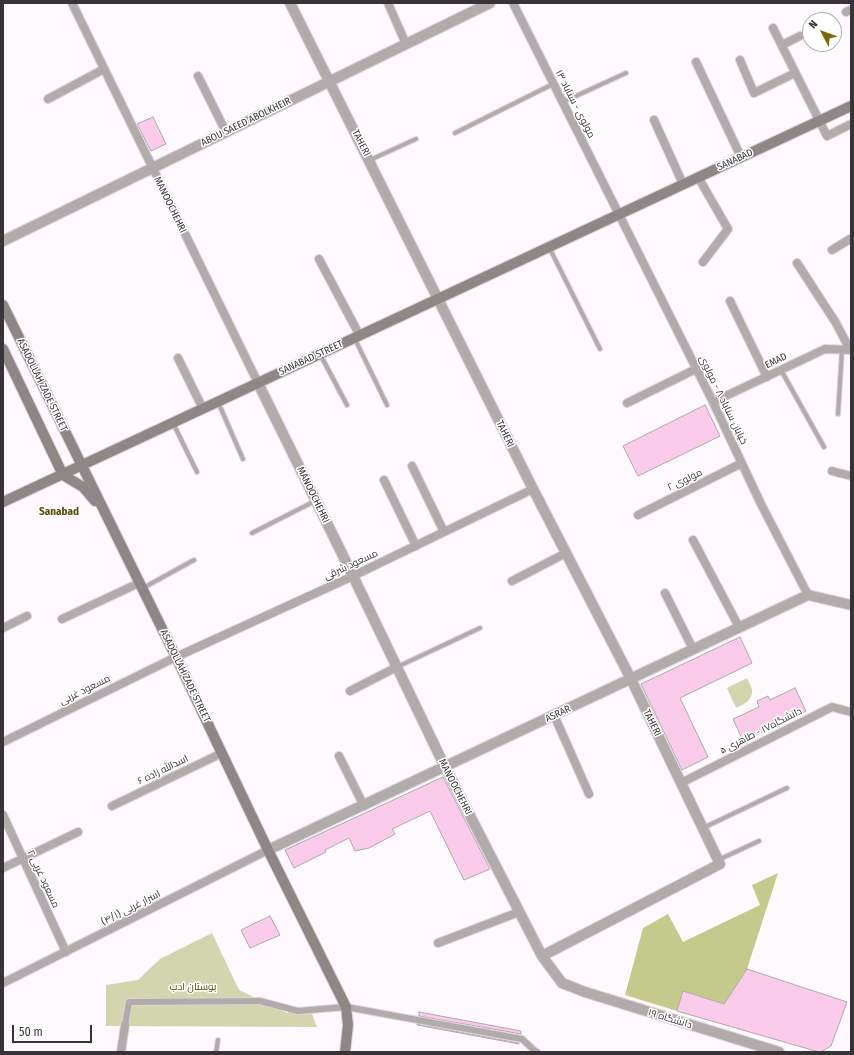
<!DOCTYPE html>
<meta charset="utf-8">
<style>
body{margin:0}
#map{position:relative;width:854px;height:1055px;overflow:hidden;background:#fef9fe;font-family:"Fira Sans Condensed",sans-serif}
canvas{display:block}
.frame{position:absolute;inset:0;border:4px solid #363436;pointer-events:none}
.north{position:absolute;left:802px;top:12px;width:40px;height:40px;box-sizing:border-box;background:#fff;border:1px solid #afaeaf;border-radius:50%;rotate:311deg;font-size:11px;font-weight:700;line-height:16px;text-align:center;color:#363436}
.north::after{content:'';display:block;margin:auto;width:14px;height:18px;background:#7b6a01;clip-path:polygon(50% 0,100% 100%,50% 72%,0 100%)}
.scale{position:absolute;left:12px;top:1025px;width:80px;height:18px;box-sizing:border-box;border:2px solid #363436;border-top:0;padding-left:5px;font-size:12px;line-height:14px;white-space:nowrap;color:#363436;-webkit-text-stroke:3px #fff;paint-order:stroke}
</style>
<div id="map">
<canvas width="854" height="1055"></canvas>
<div class="frame"></div>
<div class="north">N</div>
<div class="scale">50 m</div>
</div>
<script>
const c = document.querySelector('canvas').getContext('2d');
c.lineJoin = 'round';
function paint(path, color) {
  c.fillStyle = color;
  c.fill(path, 'evenodd');
}
function toPath(rows) {
  const path = new Path2D();
  for (const r of rows) {
    path.moveTo(r[0], r[1]);
    for (let i = 2; i < r.length; i += 2) path.lineTo(r[i], r[i + 1]);
  }
  return path;
}
function strokePath(path, color, width, dash) {
  c.strokeStyle = color;
  c.lineWidth = width;
  c.lineCap = dash ? 'butt' : 'round';
  c.setLineDash(dash || []);
  c.stroke(path);
}
function label(font, color, halo, rows, align = 'center') {
  c.font = font + ' "Fira Sans Condensed",Cairo,sans-serif';
  c.lineWidth = 3;
  c.setLineDash([]);
  c.textBaseline = 'middle';
  c.strokeStyle = halo;
  c.fillStyle = color;
  for (const [text, x, y, turn = 0] of rows) {
    c.save();
    c.translate(x, y);
    c.rotate((+turn || 0) * Math.PI / 180);
    c.textAlign = isNaN(turn) ? turn : align;
    if (halo) c.strokeText(text, 0, 0);
    c.fillText(text, 0, 0);
    c.restore();
  }
}
paint(toPath([
 [747,678,752,689,752,694,749,700,744,704,736,708,727,688],
 [212,933,239,990,287,1013,309,1006,317,1027,106,1026,106,985,138,980,160,959]
]), '#d1d6ae');
paint(toPath([
 [778,873,747,969,724,1004,683,991,677,1011,625,995,643,928,668,914,683,942,760,905,752,885]
]), '#c3ca8b');
const building = toPath([
 [153,117,166,144,151,151,137,124,153,117],
 [705,405,720,436,638,476,623,446,705,405],
 [740,637,752,663,680,698,708,757,682,770,641,684,740,637],
 [795,688,806,711,743,741,733,719,759,707,757,701,768,696,770,700,795,688],
 [443,777,490,869,464,880,430,811,392,829,395,834,369,848,355,851,349,838,325,850,326,852,294,868,285,850,443,777],
 [270,916,280,935,250,948,241,930,270,916],
 [747,969,847,1002,831,1046,821,1052,819,1052,677,1011,683,991,724,1004,747,969],
 [419,1012,521,1031,521,1034,419,1016,419,1012],
 [417,1024,519,1043,519,1044,417,1025,417,1024]
]);
paint(building, '#fbcbea');
strokePath(building, '#afa7ac', 1);
const service = toPath([
 [563,102,626,73],
 [455,133,553,84],
 [370,160,416,139],
 [549,247,600,349],
 [355,339,387,405],
 [320,354,347,405],
 [781,370,824,447],
 [218,402,243,459],
 [838,414,842,350],
 [173,423,197,472],
 [252,533,315,501],
 [143,588,194,560],
 [397,667,480,628],
 [703,828,787,788],
 [718,860,759,841],
 [216,1052,218,1040]
]);
const pedestrian = toPath([
 [125,1025,129,1002,260,1001,298,1011,346,1007,522,1039,535,1051,537,1052]
]);
const minor = toPath([
 [72,3,258,383],
 [388,3,406,44],
 [513,3,713,402,761,504,808,595],
 [846,12,851,10],
 [773,28,827,136,851,124],
 [782,45,800,36],
 [740,60,754,93,795,73],
 [696,62,741,157],
 [198,76,226,132],
 [48,99,104,69],
 [654,120,683,184],
 [698,177,728,229,703,262],
 [832,250,850,239],
 [319,259,360,336],
 [797,263,836,323,850,350],
 [730,301,767,377],
 [178,358,203,409],
 [713,402,825,349,851,350],
 [627,403,696,369],
 [412,466,444,532],
 [832,471,851,476],
 [384,480,416,546],
 [638,515,742,463],
 [693,540,739,627],
 [512,581,566,553],
 [665,593,693,649],
 [62,619,139,583],
 [3,628,27,616],
 [350,691,397,667],
 [554,715,589,794],
 [3,742,176,657,353,576,533,489],
 [339,756,364,806],
 [681,783,832,707,851,712],
 [112,806,222,753],
 [3,815,66,952],
 [3,868,78,832],
 [438,943,519,912],
 [3,983,268,850],
 [121,1052,125,1025]
]);
const tertiary = toPath([
 [290,3,533,489,631,679,720,864,542,956],
 [3,241,490,3],
 [258,383,353,576,445,767,542,956,562,983,585,992,779,1052],
 [268,850,808,595,851,605]
]);
const secondary = toPath([
 [3,305,176,657,268,850,346,1007,348,1025,345,1052],
 [3,349,63,475,83,487,95,501],
 [3,502,851,106]
]);
strokePath(service, '#dad6da', 6);
strokePath(pedestrian, '#dad6da', 8);
strokePath(minor, '#dad6da', 10);
strokePath(tertiary, '#dad6da', 12);
strokePath(secondary, '#dad6da', 12);
strokePath(service, '#b1acab', 4);
strokePath(pedestrian, '#b1acab', 6);
strokePath(minor, '#b1acab', 8);
strokePath(tertiary, '#b1acab', 10);
strokePath(secondary, '#8d8785', 10);
label('10px', '#363436', '#fff', [
 ["مولوی - سناباد ۱۳",575,104,63],
 ["ABOU SAEED ABOLKHEIR",246,122,-26],
 ["TAHERI",361,143,63],
 ["SANABAD",735,160,-25],
 ["MANOOCHEHRI",170,205,64],
 ["SANABAD STREET",311,358,-25],
 ["EMAD",776,361,-26],
 ["ASADOLLAH ZADE STREET",42,385,64],
 ["خیابان سناباد ۸ - مولوی",723,400,64],
 ["TAHERI",505,434,64],
 ["مولوی ۲",685,480,-26],
 ["MANOOCHEHRI",313,495,64],
 ["مسعود شرقی",351,565,-25],
 ["ASADOLLAH ZADE STREET",185,676,64],
 ["مسعود غربی",85,690,-26],
 ["ASRAR",558,714,-25],
 ["TAHERI",652,723,64],
 ["دانشگاه۱۷ - طاهری ۵",761,731,-27],
 ["اسدالله زاده ۶",163,770,-26],
 ["MANOOCHEHRI",455,787,63],
 ["مسعود غربی ۲",43,879,65],
 ["اسرار غربی (۴/۱)",131,908,-27],
 ["دانشگاه ۱۹",670,1019,17]
]);
label('10px', '#4a4f00', '#fff', [
 ["بوستان ادب",193,987]
]);
label('bold 11px', '#554907', '#fff', [
 ["Sanabad",59,512]
]);
</script>
